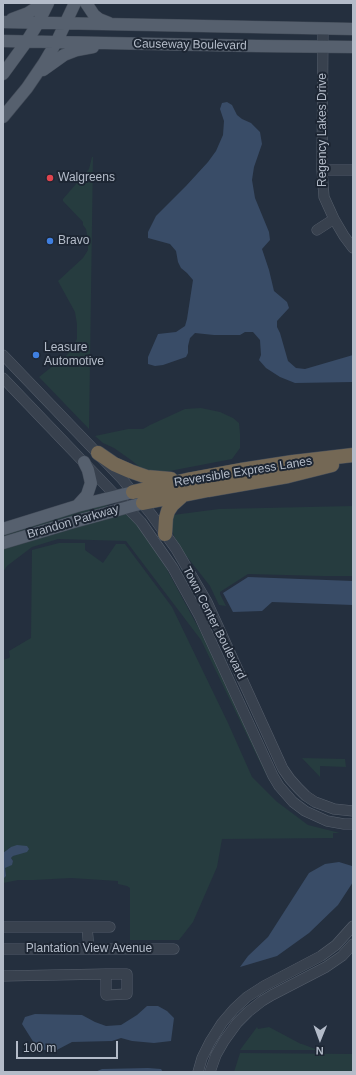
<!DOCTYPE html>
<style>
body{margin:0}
#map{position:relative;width:356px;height:1075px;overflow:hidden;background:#242f3e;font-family:Helvetica,sans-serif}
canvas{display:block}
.frame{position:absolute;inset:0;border:4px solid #b4bcc9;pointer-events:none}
.north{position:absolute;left:300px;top:1019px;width:40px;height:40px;-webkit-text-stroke:3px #1d2633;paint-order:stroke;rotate:181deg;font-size:11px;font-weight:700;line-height:16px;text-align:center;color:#b4bcc9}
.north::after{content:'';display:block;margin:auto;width:14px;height:18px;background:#b4bcc9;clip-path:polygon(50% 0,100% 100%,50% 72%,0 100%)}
.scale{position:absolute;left:16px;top:1041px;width:102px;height:18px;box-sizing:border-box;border:2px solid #b4bcc9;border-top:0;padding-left:5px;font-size:12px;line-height:14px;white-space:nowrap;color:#b4bcc9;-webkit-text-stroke:3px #1d2633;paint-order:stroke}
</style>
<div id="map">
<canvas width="356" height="1075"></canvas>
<div class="frame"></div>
<div class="north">N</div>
<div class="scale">100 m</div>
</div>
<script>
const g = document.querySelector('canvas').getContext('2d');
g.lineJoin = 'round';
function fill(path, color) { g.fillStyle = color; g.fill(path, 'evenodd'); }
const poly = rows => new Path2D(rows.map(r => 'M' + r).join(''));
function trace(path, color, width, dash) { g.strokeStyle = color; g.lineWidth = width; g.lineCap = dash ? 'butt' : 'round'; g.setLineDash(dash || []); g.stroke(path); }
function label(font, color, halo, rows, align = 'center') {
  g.font = font + ' Helvetica,sans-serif'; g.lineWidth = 4; g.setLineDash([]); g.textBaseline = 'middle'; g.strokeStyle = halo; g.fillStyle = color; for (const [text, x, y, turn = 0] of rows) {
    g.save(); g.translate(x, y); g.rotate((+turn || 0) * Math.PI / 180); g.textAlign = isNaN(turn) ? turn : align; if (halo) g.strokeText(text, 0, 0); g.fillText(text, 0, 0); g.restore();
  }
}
fill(poly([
 [92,157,93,157,89,429,90,430,39,377,68,354,77,339,77,324,75,312,58,281,83,258,88,250,88,240,86,229,83,225,83,222,63,201,63,199,89,169],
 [201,408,220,412,233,418,239,423,240,434,240,448,232,459,154,474,146,472,131,460,114,448,103,443,95,436,128,429,143,429,150,425,185,409],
 [107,503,108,508,3,540,3,533],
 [353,506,353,576,323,576,248,574,220,592,220,594,226,606,219,605,210,586,177,544,171,528,173,515,219,509],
 [126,514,132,518,140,529,165,566,212,653,271,785,201,640,126,541,58,539,32,547,7,566,3,572,3,549,53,533,117,515],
 [59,543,85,543,85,550,103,563,116,544,125,544,172,607,228,723,252,777,276,801,308,825,340,833,333,833,333,838,222,839,217,867,193,922,179,940,130,940,130,888,127,886,118,884,118,881,71,878,34,880,18,880,3,883,3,879,6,876,5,868,13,861,11,858,13,856,20,853,11,847,3,853,3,660,9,658,10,657,9,651,31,638,32,550],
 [302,758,345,759,346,767,320,766,320,777],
 [257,1027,258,1029,269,1027,301,1044,302,1044,318,1050,240,1050],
 [240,1053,353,1054,353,1072,234,1072]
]), '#263c3f');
fill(poly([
 [227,102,232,105,237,115,242,119,251,123,260,132,262,144,254,167,252,180,255,198,269,232,270,240,262,249,269,270,274,291,287,302,289,308,277,321,277,327,280,333,288,361,296,368,305,369,353,355,353,382,295,383,280,377,266,368,259,360,261,355,260,340,253,332,245,332,240,335,214,335,195,333,190,338,188,346,188,353,186,357,163,365,155,366,148,364,148,357,158,334,176,332,185,326,187,319,193,280,187,273,181,268,178,262,176,251,170,244,148,238,148,232,156,216,186,186,208,162,216,151,223,135,224,121,220,109,222,103],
 [248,577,353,581,353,605,272,602,262,611,233,612,223,593],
 [17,845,27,846,29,849,27,852,13,856,11,858,13,861,12,865,5,868,6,876,3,879,3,853,11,847],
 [339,862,352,866,353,869,353,882,338,905,309,933,277,956,240,967,248,956,268,937,309,873,325,864],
 [147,1006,158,1006,167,1011,174,1018,171,1041,154,1043,132,1041,121,1038,112,1041,72,1042,53,1052,41,1049,34,1043,22,1024,25,1017,35,1014,82,1015,95,1022,106,1026,121,1025,137,1015],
 [148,1068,161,1069,163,1072,95,1072,102,1069]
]), '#394c67');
const minor = poly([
 [323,29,322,170,324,197,334,219,344,236,353,248],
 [322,170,353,170],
 [317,230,334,219],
 [3,355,122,479,151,514,176,549,207,602,283,769,290,779,298,788,306,796,315,802,334,809,353,811],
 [3,378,116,496,141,522,173,568,199,615,273,776,279,786,293,802,305,811,327,821,344,824,353,824],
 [3,927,110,927],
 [87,927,89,949],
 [3,949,174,949],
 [3,976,106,974,127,974,127,994,106,995,106,974],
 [198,1072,202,1058,210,1042,222,1023,234,1009,247,997,264,986,321,956,336,945,353,926],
 [210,1072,216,1055,224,1041,237,1023,248,1012,262,1001,272,995,326,967,342,956,353,944]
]);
const major = poly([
 [86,3,94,15,99,19,109,23],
 [12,19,28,13,44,3],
 [3,22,353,29],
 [3,41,257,46,353,47],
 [43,70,64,55,77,50,93,47],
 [3,74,27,41,38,23,48,3],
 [3,117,27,88,44,63,57,41,75,3],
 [77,506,87,495,91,483,88,470,84,462],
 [3,529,77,506,133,492],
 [3,543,70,523,143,503]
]);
const highway = poly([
 [98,453,114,464,130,471,147,477,171,479],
 [133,492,187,480,241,470,293,462,353,455],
 [143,503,208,490,288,476,332,465],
 [165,534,166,518,168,511,172,505,182,496]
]);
trace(minor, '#565f6c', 11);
trace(major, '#414a57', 13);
trace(highway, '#434c59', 15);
trace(minor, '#38414e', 10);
trace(major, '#56606e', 12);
trace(highway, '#746855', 14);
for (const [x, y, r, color] of [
 [50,178,4,"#e0444e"],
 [50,241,4,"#3f7fe0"],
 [36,355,4,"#3f7fe0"]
]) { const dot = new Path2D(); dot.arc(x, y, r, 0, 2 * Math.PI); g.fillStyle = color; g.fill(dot); trace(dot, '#1d2633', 1.5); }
label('12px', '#b4bcc9', '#1d2633', [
 ["Causeway Boulevard",190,45,1],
 ["Regency Lakes Drive",323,130,-90],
 ["Reversible Express Lanes",243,472,-9],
 ["Brandon Parkway",73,522,-16],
 ["Town Center Boulevard",214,623,63],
 ["Plantation View Avenue",89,949]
]);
label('12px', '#b4bcc9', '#1d2633', [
 ["Walgreens",58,178],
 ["Bravo",58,241],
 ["Leasure",44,348],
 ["Automotive",44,362]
], 'left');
</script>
